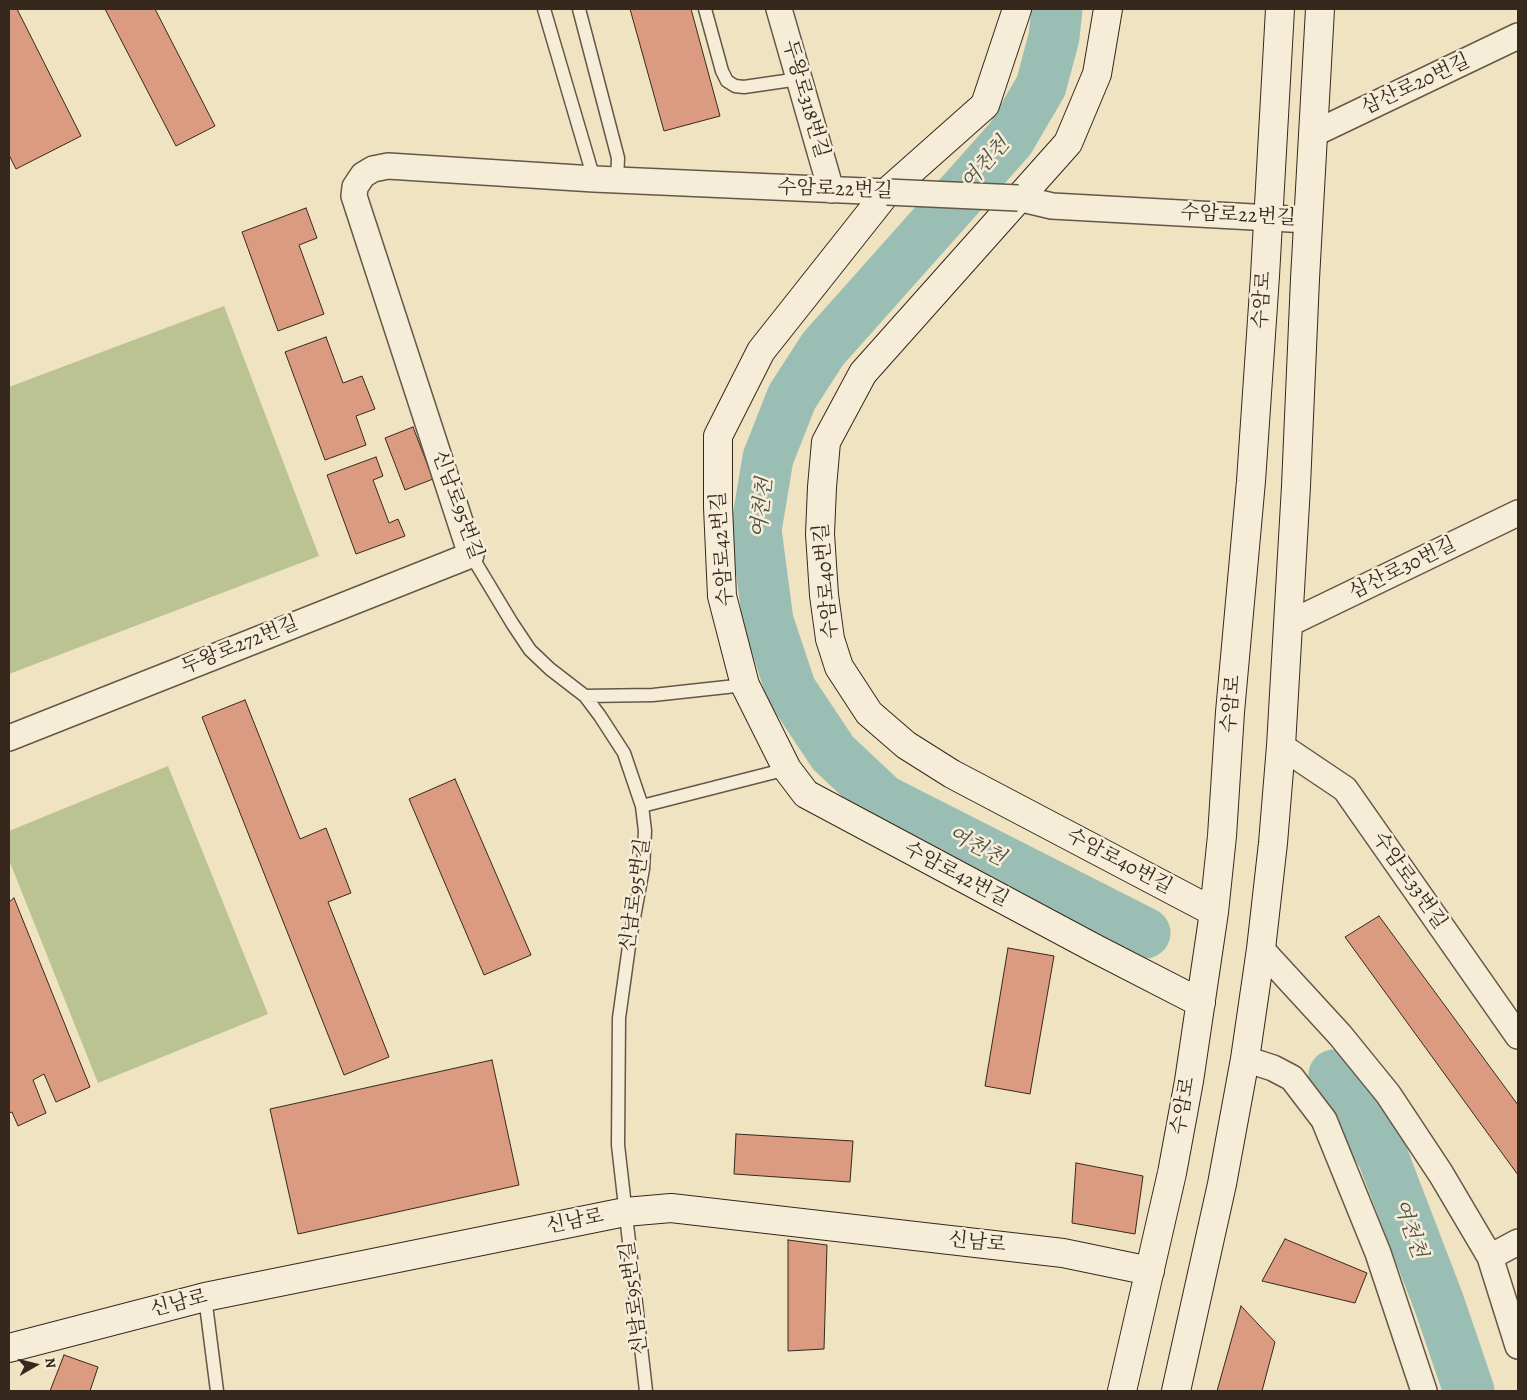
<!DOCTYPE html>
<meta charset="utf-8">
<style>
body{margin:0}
#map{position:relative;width:1527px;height:1400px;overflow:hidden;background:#f0e3c2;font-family:Alegreya,serif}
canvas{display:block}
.frame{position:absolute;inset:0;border:10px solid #37281e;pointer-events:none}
.north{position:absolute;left:10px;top:1340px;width:50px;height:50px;-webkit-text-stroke:4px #f5edd7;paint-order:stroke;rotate:82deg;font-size:14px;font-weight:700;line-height:20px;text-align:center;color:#37281e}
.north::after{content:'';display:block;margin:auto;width:18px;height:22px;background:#37281e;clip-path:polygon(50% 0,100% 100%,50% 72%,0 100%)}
</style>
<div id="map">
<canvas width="1527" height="1400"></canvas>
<div class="frame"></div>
<div class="north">N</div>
</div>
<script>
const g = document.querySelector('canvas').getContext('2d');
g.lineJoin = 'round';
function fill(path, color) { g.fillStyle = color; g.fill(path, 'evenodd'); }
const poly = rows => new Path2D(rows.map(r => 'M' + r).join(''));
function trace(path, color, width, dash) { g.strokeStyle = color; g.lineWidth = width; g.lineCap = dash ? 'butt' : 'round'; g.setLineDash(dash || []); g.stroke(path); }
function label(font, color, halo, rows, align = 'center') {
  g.font = font + ' Alegreya,"Noto Serif KR",serif'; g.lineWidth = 5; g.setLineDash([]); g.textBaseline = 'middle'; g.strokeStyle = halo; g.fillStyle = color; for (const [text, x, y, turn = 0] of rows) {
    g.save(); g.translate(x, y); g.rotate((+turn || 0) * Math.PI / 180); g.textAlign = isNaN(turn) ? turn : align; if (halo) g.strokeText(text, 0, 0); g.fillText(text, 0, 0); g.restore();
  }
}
fill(poly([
 [224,306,319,556,9,674,9,387],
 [168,766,268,1014,98,1083,9,860,9,831]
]), '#bbc392');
trace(poly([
 [1057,9,1054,37,1041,86,1010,139,823,349,792,397,768,458,756,530,768,621,791,690,833,753,883,800,1145,933],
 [1334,1075,1383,1157,1439,1303,1469,1391]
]), '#9abeb3', 51);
const building = poly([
 [9,9,17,9,81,136,16,169,9,155,9,9],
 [105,9,155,9,215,126,176,146,105,9],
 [630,9,691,9,720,116,664,131,630,9],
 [306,208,317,238,299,245,324,314,278,331,242,232,306,208],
 [326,337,343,383,362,376,375,409,356,416,366,445,325,460,285,352,326,337],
 [413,427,433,479,405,490,385,438,413,427],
 [376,457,383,476,373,480,389,523,398,519,405,536,356,554,327,475,376,457],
 [245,700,300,839,326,828,351,893,328,902,389,1057,344,1075,202,717,245,700],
 [455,779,531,955,484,975,409,799,455,779],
 [14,898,90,1087,56,1102,44,1074,33,1080,46,1113,18,1126,12,1112,9,1113,9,902,14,898],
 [1379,916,1518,1105,1518,1175,1345,937,1379,916],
 [1008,948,1054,956,1030,1094,985,1086,1008,948],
 [492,1060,519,1185,298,1234,270,1109,492,1060],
 [736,1134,853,1141,850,1182,734,1174,736,1134],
 [1076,1163,1143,1176,1135,1234,1072,1223,1076,1163],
 [1285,1239,1367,1273,1355,1303,1262,1281,1285,1239],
 [788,1240,827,1245,824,1349,788,1351,788,1240],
 [1241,1306,1275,1342,1262,1391,1217,1391,1241,1306],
 [64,1355,98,1367,90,1391,50,1391,64,1355]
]);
fill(building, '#db9b81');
trace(building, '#37281e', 1);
const lane = poly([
 [544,9,594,179],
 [579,9,618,158,617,180],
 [705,9,722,71,727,81,735,86,744,87,799,79],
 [471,555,512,623,530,650,550,669,585,696,600,716,624,753,642,806,645,831,643,869,630,939,619,1018,618,1145,646,1391],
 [585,696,653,695,745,685],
 [642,806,787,769],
 [205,1297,217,1391]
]);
const street = poly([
 [779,9,831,190],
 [1313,134,1518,36],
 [1018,198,1052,206,1308,220],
 [1288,624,1518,513],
 [9,738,471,555,354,196,355,187,363,175,373,169,388,166,594,179,887,192],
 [1281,746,1345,789,1518,1036],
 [1261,949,1340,1035,1388,1094,1441,1174,1490,1257,1518,1346],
 [1245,1059,1273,1068,1292,1078,1324,1120,1378,1253,1424,1391],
 [1490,1257,1518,1242]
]);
const secondary = poly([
 [1017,9,985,105,887,192,761,351,718,436,718,507,722,596,745,685,787,769,806,794,1096,949,1201,1003],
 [1108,9,1097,74,1068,143,863,373,826,442,822,487,820,534,824,595,830,639,839,667,869,713,906,745,952,774,1214,912],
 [9,1348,205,1297,625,1212,671,1208,1063,1253,1150,1271],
 [1122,1391,1172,1173,1189,1081,1214,912,1222,836,1230,712,1251,481,1265,276,1280,9],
 [1176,1391,1222,1184,1245,1059,1261,949,1273,843,1281,746,1296,486,1305,279,1320,9]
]);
trace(lane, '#655747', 15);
trace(street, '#655747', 28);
trace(secondary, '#37281e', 30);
trace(lane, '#f5edd7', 12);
trace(street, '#f5edd7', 25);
trace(secondary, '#f5edd7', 28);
const streetBridge = poly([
 [887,192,1018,198]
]);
trace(streetBridge, '#655747', 28, []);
trace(streetBridge, '#f5edd7', 25);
label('20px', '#37281e', '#f5edd7', [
 ["삼산로20번길",1416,85,-25],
 ["두왕로318번길",805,99,74],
 ["수암로22번길",835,190,2],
 ["수암로22번길",1238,216,3],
 ["수암로",1263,300,-86],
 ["신남로95번길",457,505,70],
 ["수암로42번길",723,549,-94],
 ["삼산로30번길",1403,569,-26],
 ["수암로40번길",827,581,-95],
 ["두왕로272번길",240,646,-22],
 ["수암로",1232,704,-85],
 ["수암로40번길",1119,862,28],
 ["수암로42번길",956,875,28],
 ["수암로33번길",1409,881,55],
 ["신남로95번길",636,895,-82],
 ["수암로",1184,1106,-80],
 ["신남로",575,1222,-11],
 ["신남로",977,1243,6],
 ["신남로95번길",635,1298,-97],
 ["신남로",179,1304,-14]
]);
label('italic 21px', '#504e43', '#f5edd7', [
 ["여천천",986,164,-49],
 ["여천천",763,508,-84],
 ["여천천",976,847,27],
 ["여천천",1409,1229,70]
]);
</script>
